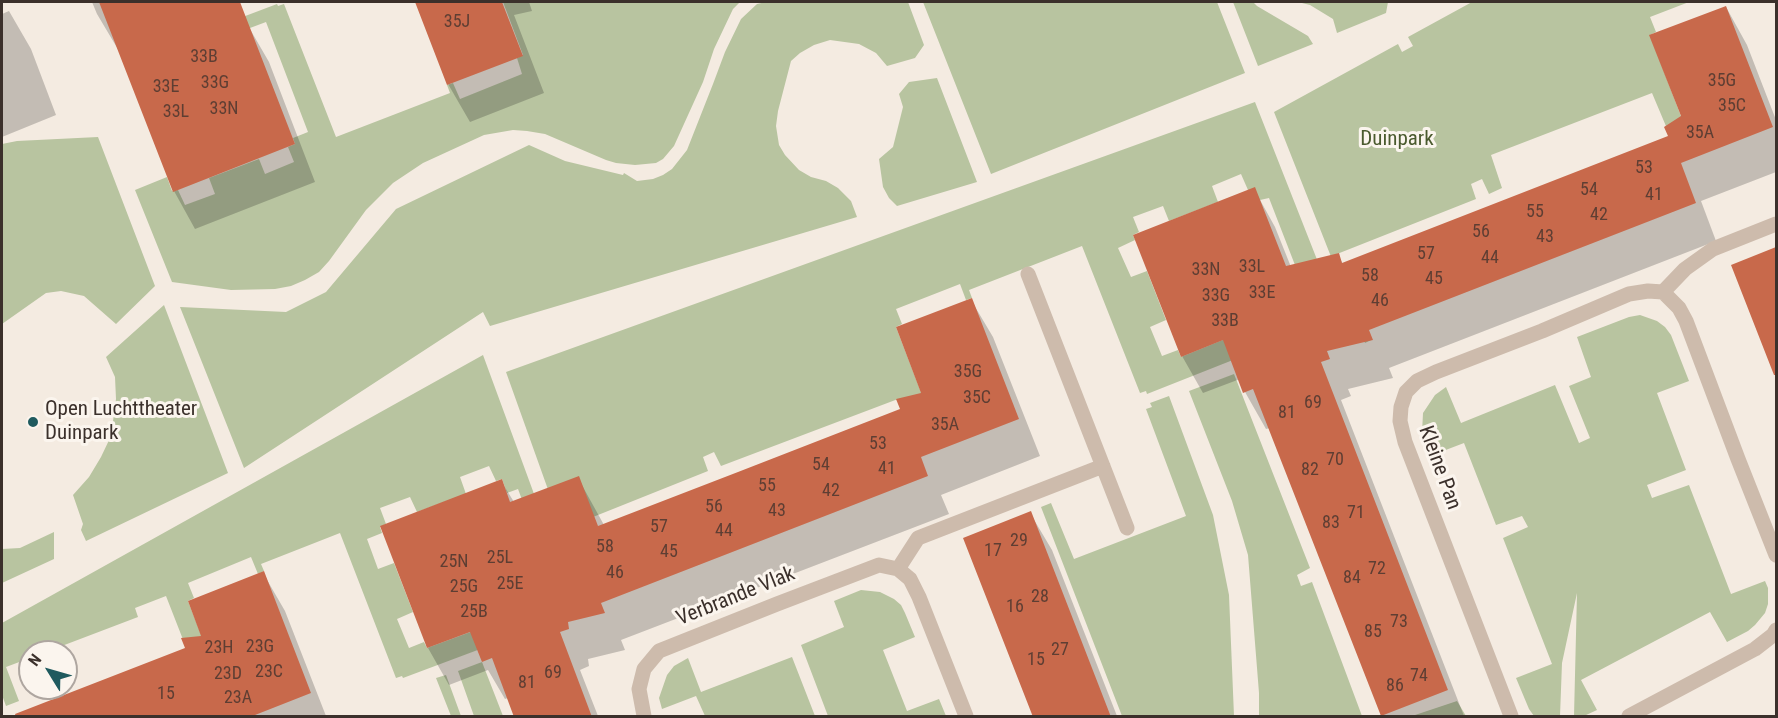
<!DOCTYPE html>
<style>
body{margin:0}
#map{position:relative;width:1778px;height:718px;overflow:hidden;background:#f4ebe1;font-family:"Roboto Condensed",sans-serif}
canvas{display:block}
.frame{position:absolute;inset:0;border:3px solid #3b302b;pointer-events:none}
.north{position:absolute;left:18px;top:640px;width:60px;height:60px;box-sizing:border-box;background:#fbf5ee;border:2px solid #aea6a0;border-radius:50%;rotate:307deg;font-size:16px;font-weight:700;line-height:24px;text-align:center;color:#3b302b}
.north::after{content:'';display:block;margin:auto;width:21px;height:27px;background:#1f5a5e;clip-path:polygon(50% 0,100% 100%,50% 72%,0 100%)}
</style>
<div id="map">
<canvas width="1778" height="718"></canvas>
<div class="frame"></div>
<div class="north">N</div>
</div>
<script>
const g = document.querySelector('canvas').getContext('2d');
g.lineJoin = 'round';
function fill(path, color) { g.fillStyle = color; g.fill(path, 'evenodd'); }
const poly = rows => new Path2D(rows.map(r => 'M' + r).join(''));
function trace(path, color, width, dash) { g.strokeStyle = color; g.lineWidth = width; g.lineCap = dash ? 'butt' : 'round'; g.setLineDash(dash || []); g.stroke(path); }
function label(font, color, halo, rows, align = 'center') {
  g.font = font + ' "Roboto Condensed",sans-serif'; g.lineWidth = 6; g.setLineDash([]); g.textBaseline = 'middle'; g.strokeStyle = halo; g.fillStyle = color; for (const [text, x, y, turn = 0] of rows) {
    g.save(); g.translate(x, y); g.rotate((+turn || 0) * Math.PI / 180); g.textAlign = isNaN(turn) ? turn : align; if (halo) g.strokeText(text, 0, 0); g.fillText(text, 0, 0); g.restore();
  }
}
fill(poly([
 [503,2,740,2,733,9,714,49,703,82,674,146,663,159,656,163,635,165,616,163,606,160,545,134,527,131,513,130,484,135,423,163,393,183,366,210,329,261,319,272,305,280,291,286,275,289,231,290,172,282,135,190,167,177,172,191,178,190,185,205,215,194,209,178,259,159,265,174,294,162,288,147,295,144,293,138,308,132,266,22,250,28,195,35,277,4,278,6,284,4,336,137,450,93,447,85,453,83,460,99,522,74,517,58,523,55],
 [766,2,908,2,924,45,915,58,887,66,876,53,859,44,830,40,814,45,800,53,791,61,778,111,776,126,779,145,785,155,799,170,811,177,826,181,838,188,851,201,857,217,490,326,483,312,244,468,180,307,286,312,326,292,396,209,529,145,565,161,623,175,624,173,637,181,653,179,663,175,672,169,687,150,713,84,725,52,741,19,757,4],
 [923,2,1217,2,1245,73,991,174],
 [1233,2,1253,2,1257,6,1308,36,1313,44,1258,66],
 [1298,2,1388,2,1386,13,1337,33,1333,19,1310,5],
 [1472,2,1689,2,1650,17,1656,32,1650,35,1687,132,1671,138,1652,93,1491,155,1502,188,1489,194,1482,179,1471,184,1476,199,1337,254,1371,340,1365,343,1274,112,1398,44,1402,52,1413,46,1408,37],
 [937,78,977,182,897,206,889,198,883,187,879,159,893,147,903,107,899,94,909,82],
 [1255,102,1340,318,1319,327,1269,198,1260,200,1248,190,1241,174,1212,186,1218,202,1169,221,1163,206,1133,217,1139,232,1133,235,1135,240,1118,248,1131,277,1147,271,1166,320,1150,327,1162,356,1178,350,1181,357,1230,337,1238,358,1147,394,1146,391,1140,393,1082,246,969,290,972,298,966,300,960,284,896,309,902,324,896,327,932,421,898,399,721,466,714,452,703,457,708,471,593,517,590,607,506,372],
 [98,137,155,286,116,324,84,296,61,291,46,293,2,324,2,144,17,141],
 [164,305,228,473,86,541,81,530,83,524,73,495,89,477,101,457,111,436,116,399,115,377,106,357],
 [1640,315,1657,321,1665,327,1671,335,1689,381,1657,393,1686,470,1647,485,1652,498,1689,485,1731,594,1765,581,1768,588,1768,604,1765,613,1755,625,1748,631,1727,642,1710,612,1581,680,1597,710,1584,716,1574,716,1577,593,1562,663,1560,716,1534,716,1529,709,1516,678,1552,664,1503,538,1528,527,1522,516,1496,525,1464,443,1430,456,1422,433,1423,413,1435,395,1446,387,1461,423,1555,385,1579,443,1590,438,1569,386,1591,377,1577,337,1629,317],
 [483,355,577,611,565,615,518,489,507,493,502,479,496,481,489,466,460,477,466,494,417,512,410,497,380,508,386,524,380,527,382,533,367,539,378,569,394,563,413,612,397,619,409,648,424,642,427,648,476,630,483,648,403,678,402,676,396,678,340,533,261,564,264,571,258,574,251,557,188,583,194,598,188,601,224,694,207,701,166,596,135,608,138,617,46,652,30,652,30,658,6,667,19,701,6,706,2,695,2,623],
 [1234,374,1310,568,1297,575,1301,586,1312,582,1362,716,1259,716,1259,693,1248,555,1232,501,1189,391],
 [1169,396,1213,515,1229,595,1234,716,1122,716,1041,507,1051,503,1074,559,1186,516,1146,409,1152,407,1150,403],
 [54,532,54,559,2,583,2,549,20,548],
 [861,590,880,592,894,599,901,605,905,613,915,637,883,650,907,711,939,699,946,716,828,716,801,645,844,627,834,601],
 [792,657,815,716,705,716,696,696,662,709,659,698,667,675,674,666,688,658,701,692],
 [482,662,503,716,474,716,458,671],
 [446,675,461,716,451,716,436,678],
 [1457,701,1466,716,1412,716]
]), '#b8c4a0');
fill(poly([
 [92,2,174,2,191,45,247,24,269,62,315,182,195,229,174,191,119,51,97,14],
 [416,2,529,2,532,11,514,15,544,93,470,122,448,84],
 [1726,7,1747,45,1776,120,1776,172,1701,201,1716,241,1389,368,1393,378,1348,389,1351,396,1341,400,1464,716,1383,716,1270,428,1266,429,1245,392,1240,379,1203,393,1182,356,1254,189,1275,227,1291,267,1338,255,1343,264,1670,137,1683,117],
 [9,11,31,49,56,115,2,137,2,14],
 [1776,249,1776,378,1733,266],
 [971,300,993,337,1040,456,941,495,949,514,621,640,625,650,588,659,589,666,580,670,598,716,516,716,508,698,505,699,488,670,449,685,428,648,501,481,514,502,578,478,604,525,902,410,923,394],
 [1030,513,1052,550,1117,716,1035,716],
 [263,573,285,611,326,716,12,716,187,649,203,637]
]), '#0003');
fill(poly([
 [99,2,240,2,295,144,173,192],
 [415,2,502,2,523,56,447,85],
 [1726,6,1773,127,1681,163,1696,203,1369,330,1373,340,1327,351,1330,359,1321,362,1448,690,1381,716,1253,389,1243,393,1223,340,1181,357,1133,235,1255,187,1286,266,1339,253,1342,263,1668,136,1664,127,1681,116,1649,35],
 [1776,247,1776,375,1774,375,1731,265],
 [972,298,1019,419,921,457,928,476,601,603,605,613,568,622,569,629,560,632,592,717,514,717,492,658,482,662,470,632,427,648,380,526,502,479,510,502,579,476,598,526,738,472,900,409,896,399,921,393,896,327],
 [1031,511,1111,717,1033,717,963,538],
 [264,571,311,693,250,717,16,717,15,714,185,648,181,638,201,636,188,601]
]), '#c8694b');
trace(poly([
 [1028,274,1127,528],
 [1663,292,1685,269,1713,249,1776,224],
 [898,569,918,538,1103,466],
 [644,716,639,689,644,669,659,651,777,604,879,565,898,569,910,579,919,597,966,716],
 [1511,716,1405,442,1400,421,1401,407,1406,392,1417,381,1436,372,1542,331,1629,294,1648,291,1663,292,1679,308,1686,321,1738,459,1776,555],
 [1629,716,1755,649,1773,635,1776,630]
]), '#cdbbac', 15);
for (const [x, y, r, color] of [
 [33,422,6,"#1f5a5e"]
]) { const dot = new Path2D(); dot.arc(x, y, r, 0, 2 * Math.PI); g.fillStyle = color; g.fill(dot); trace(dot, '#fbf5ee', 2); }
label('18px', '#5e3e33', null, [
 ["35J",457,22],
 ["33B",204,57],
 ["35G",1722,81],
 ["33G",215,83],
 ["33E",166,87],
 ["35C",1732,106],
 ["33N",224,109],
 ["33L",176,112],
 ["35A",1700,133],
 ["53",1644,168],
 ["54",1589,190],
 ["41",1654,195],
 ["55",1535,212],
 ["42",1599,215],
 ["56",1481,232],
 ["43",1545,237],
 ["57",1426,254],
 ["44",1490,258],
 ["33L",1252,267],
 ["33N",1206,270],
 ["58",1370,276],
 ["45",1434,279],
 ["33E",1262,293],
 ["33G",1216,296],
 ["46",1380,301],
 ["33B",1225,321],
 ["35G",968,372],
 ["35C",977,398],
 ["69",1313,403],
 ["81",1287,413],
 ["35A",945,425],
 ["53",878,444],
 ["70",1335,460],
 ["54",821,465],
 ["41",887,469],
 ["82",1310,470],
 ["55",767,486],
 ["42",831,491],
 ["56",714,507],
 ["43",777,511],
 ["71",1356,513],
 ["83",1331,523],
 ["57",659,527],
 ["44",724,531],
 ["29",1019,541],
 ["58",605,547],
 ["17",993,551],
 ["45",669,552],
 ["25L",500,558],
 ["25N",454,562],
 ["72",1377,569],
 ["46",615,573],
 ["84",1352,578],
 ["25E",510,584],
 ["25G",464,587],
 ["28",1040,597],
 ["16",1015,607],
 ["25B",474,612],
 ["73",1399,622],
 ["85",1373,632],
 ["23G",260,647],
 ["23H",219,648],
 ["27",1060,650],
 ["15",1036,660],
 ["23C",269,672],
 ["69",553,673],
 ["23D",228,674],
 ["74",1419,676],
 ["81",527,683],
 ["86",1395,686],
 ["15",166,694],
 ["23A",238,698]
]);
label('21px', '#4a5a2e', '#fbf5ee', [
 ["Duinpark",1397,140]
]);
label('21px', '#3b302b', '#fbf5ee', [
 ["Open Luchttheater",45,410],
 ["Duinpark",45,434]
], 'left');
label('21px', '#3b302b', '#fbf5ee', [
 ["Kleine Pan",1439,468,70],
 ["Verbrande Vlak",736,597,-22]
]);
</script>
